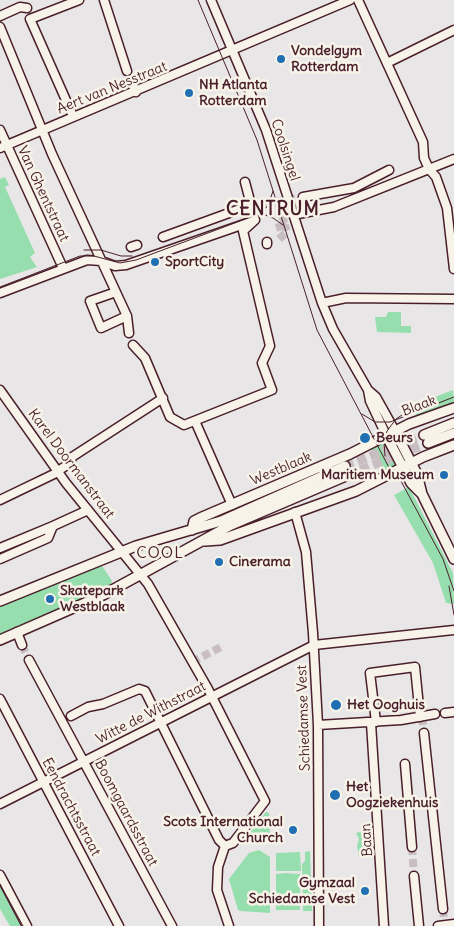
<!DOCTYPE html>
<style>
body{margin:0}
canvas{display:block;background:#e8e6e7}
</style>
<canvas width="454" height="926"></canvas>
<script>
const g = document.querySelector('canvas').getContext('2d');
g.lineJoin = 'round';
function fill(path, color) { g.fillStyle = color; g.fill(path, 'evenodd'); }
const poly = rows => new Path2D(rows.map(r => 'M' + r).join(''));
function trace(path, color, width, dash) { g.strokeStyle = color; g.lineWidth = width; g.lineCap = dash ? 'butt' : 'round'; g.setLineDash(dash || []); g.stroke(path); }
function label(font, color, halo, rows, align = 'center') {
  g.font = font + ' Delius,sans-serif'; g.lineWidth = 5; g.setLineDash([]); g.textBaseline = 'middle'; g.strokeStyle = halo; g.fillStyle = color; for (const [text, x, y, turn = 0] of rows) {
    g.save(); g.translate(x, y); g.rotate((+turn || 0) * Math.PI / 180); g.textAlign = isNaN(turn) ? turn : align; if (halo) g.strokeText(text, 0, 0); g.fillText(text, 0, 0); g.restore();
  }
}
fill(poly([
 [5,177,9,185,5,187,35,253,30,257,37,267,0,279,0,179],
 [388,312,401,312,401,326,411,326,411,333,377,332,375,317,386,317],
 [453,390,454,402,416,417,412,406],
 [382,443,387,443,398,466,383,473,370,448],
 [409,487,453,573,454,604,446,603,433,563,394,495],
 [99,566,103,567,112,581,111,585,0,636,0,607,59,580],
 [266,812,269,813,270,842,243,844,243,842],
 [368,830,370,854,359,856,357,846,359,839,356,833],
 [259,850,270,857,270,913,241,911,238,910,229,879,249,853],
 [310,851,312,911,303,911,302,864,305,861,305,852],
 [300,852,301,871,276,871,276,853],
 [285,873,300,874,300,910,276,910,276,874],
 [0,881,25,926,10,926,0,909]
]), '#96dead');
trace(poly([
 [240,209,303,197],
 [276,228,285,225,278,202],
 [279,239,287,232,285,225,295,222],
 [22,645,29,660],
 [192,662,221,647],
 [422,717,424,733],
 [412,847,414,876],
 [443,909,444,919]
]), '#c8bec1', 8, [8, 4]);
trace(poly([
 [345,466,424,435],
 [348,475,428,443]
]), '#c8bec1', 9, [9, 4.5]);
const minor = poly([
 [104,0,127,71],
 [211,0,266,130,322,303,333,329,368,390,370,401,386,435],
 [358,0,423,142,424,158,429,169,436,177,447,208,454,269],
 [0,16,20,7,27,8],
 [0,27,52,154,127,316,129,333],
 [387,63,454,30],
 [131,81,136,92],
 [73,116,30,19,79,0],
 [0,130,63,268],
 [0,148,350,0],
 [303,197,354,188,389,170],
 [293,215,334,207,454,159],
 [163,237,240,209],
 [267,242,267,244],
 [131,247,137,245],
 [116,292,90,301,101,328,127,316],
 [0,293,87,260,101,261,115,266,126,265,253,221],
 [322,303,346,298,454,299],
 [133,345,145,358,170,417,184,425,272,390,262,363,270,346,243,231,255,220,245,182],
 [0,390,66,483,148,584,208,689,265,801,233,843,225,846],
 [368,390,376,397,395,431],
 [195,421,232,505],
 [61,469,70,463,72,457,163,398],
 [0,500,54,474],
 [295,512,306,552,313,633,318,725,319,926],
 [0,548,53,526],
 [0,559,48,538,53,526,88,510],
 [17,632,22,645],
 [29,660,172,926],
 [0,699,119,926],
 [445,713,454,712],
 [71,716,88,707,103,704,139,689,145,691,219,840,225,846],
 [376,722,370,673,415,667,420,717],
 [371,723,384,926],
 [318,725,401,720,435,714],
 [424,733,443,909],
 [405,764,412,847],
 [0,804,314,645,454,630],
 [225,846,218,867,217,890,229,926],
 [0,875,27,926],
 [414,876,419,926],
 [438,926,454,924]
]);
const major = poly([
 [395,431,417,474,422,494],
 [386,435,411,483,422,494,454,559],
 [424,435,454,423],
 [428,443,454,433],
 [192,530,194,521,200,518,350,454,409,424,454,408],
 [205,541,220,540,356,491,423,457,454,445],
 [0,601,136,546,221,521,345,466],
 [0,640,103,595,231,525,348,475]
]);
trace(minor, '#4a1f2b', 11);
trace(major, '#4a1f2b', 12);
trace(minor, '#f7f3e8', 8);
trace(major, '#f7f3e8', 9);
trace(poly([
 [198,0,257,140,317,330,395,479],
 [241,217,263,214,273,218,283,225],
 [84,250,101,250,121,256,132,256],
 [0,287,80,256,94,256,120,263,136,260,256,215,268,206,273,191],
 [362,414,375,422,390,422,454,397],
 [385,456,384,442,387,431,396,419,408,411],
 [395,470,443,559,454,591],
 [449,586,454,615],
 [0,884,23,926]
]), '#4a1f2b', 1);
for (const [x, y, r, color] of [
 [281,59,5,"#1f6fb2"],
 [189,93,5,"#1f6fb2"],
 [155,262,5,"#1f6fb2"],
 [365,438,6,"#1f6fb2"],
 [444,475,5,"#1f6fb2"],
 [219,562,5,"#1f6fb2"],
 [50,599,5,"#1f6fb2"],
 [336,705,6,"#1f6fb2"],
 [335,795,6,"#1f6fb2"],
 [293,830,5,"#1f6fb2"],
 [365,891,5,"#1f6fb2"]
]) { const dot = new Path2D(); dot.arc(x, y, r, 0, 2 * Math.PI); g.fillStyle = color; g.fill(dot); trace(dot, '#f7f3e8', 2); }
label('bold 14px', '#4a1f2b', '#f7f3e8', [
 ["Vondelgym",291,51],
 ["Rotterdam",291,67],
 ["NH Atlanta",199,85],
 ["Rotterdam",199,101],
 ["SportCity",165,262],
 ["Beurs",376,438],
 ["Maritiem Museum",434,475,"right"],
 ["Cinerama",229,562],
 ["Skatepark",60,591],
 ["Westblaak",60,607],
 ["Het Ooghuis",347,705],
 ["Het",346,787],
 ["Oogziekenhuis",346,803],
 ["Scots International",283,822,"right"],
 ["Church",283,838,"right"],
 ["Gymzaal",355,883,"right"],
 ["Schiedamse Vest",355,899,"right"]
], 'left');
label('14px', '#4a1f2b', '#f7f3e8', [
 ["Aert van Nesstraat",112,88,-22],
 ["Coolsingel",285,150,72],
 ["Van Ghentstraat",43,194,65],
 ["Blaak",419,406,-21],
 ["Karel Doormanstraat",71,464,53],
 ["Westblaak",281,469,-23],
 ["Witte de Withstraat",151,713,-27],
 ["Schiedamse Vest",304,718,-92],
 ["Eendrachtsstraat",71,807,62],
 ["Boomgaardsstraat",126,813,62],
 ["Baan",367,840,-94]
]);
g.letterSpacing = '1px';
label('16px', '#4a1f2b', '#f7f3e8', [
 ["COOL",160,553]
]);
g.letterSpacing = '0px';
g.letterSpacing = '1px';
label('bold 19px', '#4a1f2b', '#f7f3e8', [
 ["CENTRUM",273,210]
]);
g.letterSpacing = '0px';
</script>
